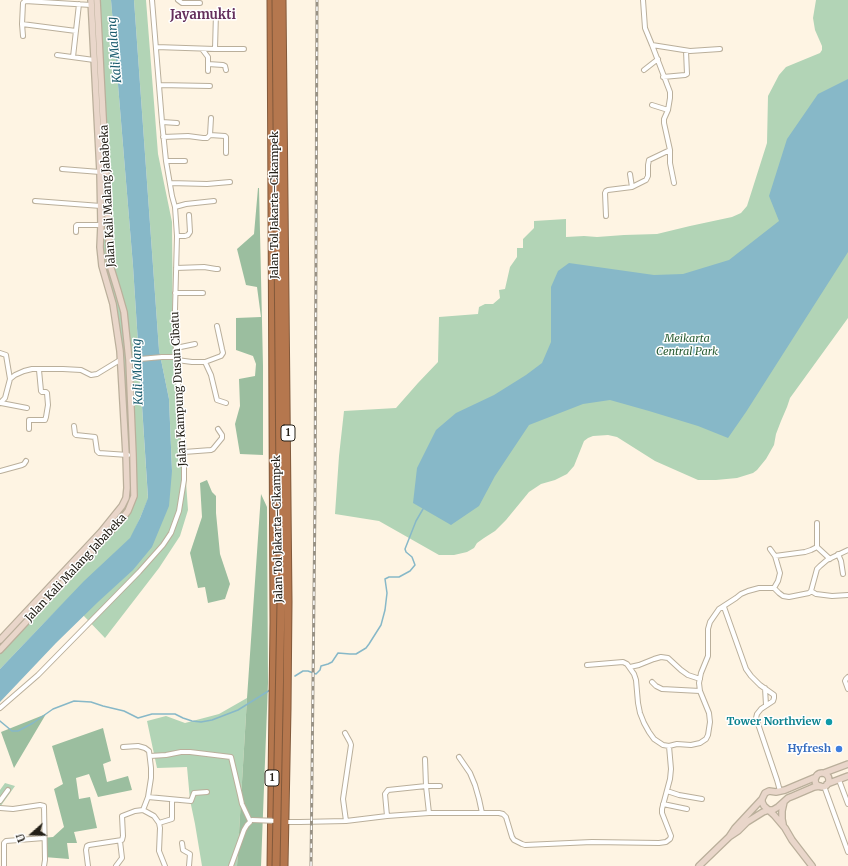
<!DOCTYPE html>
<meta charset="utf-8">
<style>
body{margin:0}
#map{position:relative;width:848px;height:866px;overflow:hidden;background:#fef4e3;font-family:Merriweather,serif}
canvas{display:block}
.north{position:absolute;left:12px;top:814px;width:40px;height:40px;-webkit-text-stroke:3px #fff;paint-order:stroke;rotate:250deg;font-size:11px;font-weight:700;line-height:16px;text-align:center;color:#242018}
.north::after{content:'';display:block;margin:auto;width:14px;height:18px;background:#242018;clip-path:polygon(50% 0,100% 100%,50% 72%,0 100%)}
</style>
<div id="map">
<canvas width="848" height="866"></canvas>
<div class="north">U</div>
</div>
<script>
const g = document.querySelector('canvas').getContext('2d');
g.lineJoin = 'round';
function fill(path, color) { g.fillStyle = color; g.fill(path, 'evenodd'); }
const poly = rows => new Path2D(rows.map(r => 'M' + r).join(''));
function trace(path, color, width, dash) { g.strokeStyle = color; g.lineWidth = width; g.lineCap = dash ? 'butt' : 'round'; g.setLineDash(dash || []); g.stroke(path); }
function label(font, color, halo, rows, align = 'center') {
  g.font = font + ' Merriweather,serif'; g.lineWidth = 3; g.setLineDash([]); g.textBaseline = 'middle'; g.strokeStyle = halo; g.fillStyle = color; for (const [text, x, y, turn = 0] of rows) {
    g.save(); g.translate(x, y); g.rotate((+turn || 0) * Math.PI / 180); g.textAlign = isNaN(turn) ? turn : align; if (halo) g.strokeText(text, 0, 0); g.fillText(text, 0, 0); g.restore();
  }
}
fill(poly([
 [91,0,111,0,133,266,148,499,140,518,131,538,48,619,0,669,0,640,93,541,126,498,126,455,113,304,102,266],
 [134,0,146,0,158,154,172,222,173,336,184,454,188,510,180,536,159,568,105,638,83,615,172,471,169,399,159,350],
 [816,0,848,0,848,318,790,398,787,407,781,421,776,434,774,445,766,459,757,470,753,473,737,478,716,480,698,480,655,461,617,437,608,435,593,436,588,438,584,441,574,466,567,474,555,480,541,484,529,492,506,520,495,531,484,538,477,543,474,548,467,552,454,555,439,555,379,521,335,514,339,456,344,411,396,408,418,383,438,362,439,317,478,314,479,307,485,304,493,304,500,298,499,290,505,289,510,267,517,257,517,248,523,248,523,239,534,228,534,221,566,219,566,237,584,236,597,237,624,235,657,234,690,226,732,217,741,213,747,206,767,143,768,96,779,75,786,67,820,53,822,50,822,46,815,30,813,18],
 [247,698,237,866,202,866,195,824,190,800,187,767,157,768,147,721,166,716,185,723,219,714],
 [5,783,15,786,0,807,0,790]
]), '#b2d4b6');
fill(poly([
 [258,188,259,188,263,366,263,455,240,454,235,424,240,406,239,379,255,376,256,364,253,356,236,350,236,318,261,317,257,287,246,285,237,249,254,234],
 [207,480,212,492,216,496,216,513,220,554,230,584,225,599,208,603,205,587,198,588,190,553,202,517,200,483],
 [261,494,267,507,268,683,261,866,237,866,247,698],
 [46,714,14,768,1,732],
 [103,728,111,761,103,764,107,782,128,776,132,790,98,797,89,774,76,778,79,799,90,797,97,828,74,832,77,843,67,843,69,859,44,857,42,838,53,837,64,827,54,789,63,784,52,746]
]), '#9bbe9f');
fill(poly([
 [111,0,134,0,159,350,169,399,172,471,169,506,152,547,133,570,98,602,56,643,0,702,0,669,84,581,130,538,140,518,148,498,133,266],
 [848,79,848,252,746,412,728,438,698,426,649,411,610,400,583,404,529,425,495,476,479,506,451,525,413,503,417,468,436,430,456,413,494,395,526,375,542,363,551,342,551,287,558,271,569,263,654,275,683,274,729,260,779,221,769,196,787,139,818,94]
]), '#87b8c8');
trace(poly([
 [295,676,303,671,308,671,316,674,320,670,321,666,328,664,332,662,338,653,350,654,356,654,366,648,369,644,381,625,385,610,387,593,385,579,389,577,399,577,410,571,415,565,412,557,406,552,405,549,416,521,423,509],
 [0,721,12,731,18,731,33,723,53,709,74,701,91,702,103,706,124,711,138,718,152,714,175,714,183,718,192,721,201,722,212,720,238,710,270,690]
]), '#87b8c8', 1.5);
const street = poly([
 [178,0,182,3,200,3],
 [643,0,645,28,652,45,690,51,720,49],
 [22,24,76,31],
 [23,36,22,24,23,3,25,1,91,5],
 [652,45,670,92,670,98,668,110,652,105],
 [156,47,215,49,244,49],
 [202,49,208,57,208,71],
 [215,49,216,13],
 [57,55,94,60],
 [73,57,79,4],
 [208,64,223,65,225,66,226,70],
 [644,70,658,59],
 [663,77,685,75,687,74,686,51],
 [159,85,210,86],
 [668,110,664,119,664,123,670,150,670,163,674,183],
 [162,122,177,123],
 [210,135,211,118],
 [163,137,188,136,203,138,207,138,210,135,225,136,226,137,226,153],
 [166,161,185,161],
 [62,169,100,172],
 [630,174,632,187,646,180,648,176,648,165,649,160,670,150],
 [170,183,207,184,230,182],
 [35,201,101,206],
 [175,207,186,204,214,201],
 [606,216,605,193,606,191,608,190,632,187],
 [76,232,76,226,77,225,101,225],
 [177,236,185,236,188,235,190,232,189,215],
 [176,268,204,267,216,269,218,269],
 [175,293,203,293],
 [176,348,195,344],
 [0,353,6,355,10,379],
 [129,360,162,357,176,357],
 [177,360,192,362,205,362,221,356,223,353,222,349,217,326],
 [205,362,211,375,217,400,226,403],
 [0,403,5,398,10,379,15,375,24,371,32,369,63,369,81,370,91,375,97,374,120,360],
 [1,403,27,408],
 [74,426,75,434,76,435,95,437,97,451,99,453,128,455],
 [29,429,29,420,45,420,46,417,48,405,47,393,46,392,42,392,41,391,39,370],
 [184,452,211,450,213,449,222,438,222,435,218,429],
 [0,471,22,465,24,464,26,461],
 [817,523,817,547,830,559],
 [770,549,775,556,780,573,778,581,774,588],
 [838,554,841,561,843,574],
 [775,556,805,552,811,550,817,547],
 [811,591,816,594,832,596,848,595],
 [724,607,746,669,751,676,760,685,774,695,774,698,773,701,761,709,757,714,756,718,777,780,780,791],
 [587,665,623,662,627,664,634,674,636,680,638,703,640,713,644,723,649,732,654,739,663,745,669,746],
 [630,667,639,665,654,659,661,657,668,658,681,670,688,675,700,679],
 [848,677,846,679,845,681,848,689],
 [652,682,656,686,662,689,700,691],
 [765,688,766,705],
 [0,708,38,675,139,572,163,545,171,533,179,511,184,480,184,452,176,357,175,310,177,236,175,207,172,196,166,161,162,122,152,0],
 [345,733,350,742,351,745,343,799,346,821],
 [123,747,138,746,145,748,149,751,151,768,151,778,148,797,143,810],
 [150,756,166,755,181,752,190,752,231,757,240,795,242,804,250,821],
 [459,757,470,773,475,785,479,799,482,813],
 [425,759,426,786,429,813],
 [839,780,848,804],
 [824,786,848,852],
 [667,791,679,795,702,799],
 [148,797,191,801,194,793,207,792],
 [0,801,8,790],
 [663,804,687,809],
 [0,808,13,809,40,805,44,806,45,860,44,866],
 [387,816,385,794,388,790,426,786,440,786],
 [300,822,346,821,387,816,429,813,499,813,503,814,506,817,512,837,514,840,522,844,525,845,592,842,659,843,666,842,670,839,671,836,662,813,662,809,670,779,671,769,669,746,677,744,691,745,700,743,706,739,708,735,710,722,709,713,700,691,699,683,701,673,708,656,708,629,710,622,719,609,736,598,741,594,748,591,759,588,774,588,779,593,783,596,789,597,809,593,811,591,817,569,820,566,827,560,848,550],
 [159,823,172,819,172,800],
 [182,843,183,850,190,854,189,866],
 [4,866,4,843,6,841,44,838],
 [88,866,86,850,87,846,89,845,122,840,123,836,122,816,135,811,143,810,154,816,159,823,160,828,159,851,165,866],
 [116,866,122,858,120,841],
 [231,866,244,830,247,825,251,821]
]);
const secondary = poly([
 [0,640,101,532,122,506,126,498,127,488,126,455,120,351,113,304,102,266,100,247,101,225,100,172,91,0],
 [0,650,121,520,128,511,134,496,133,455,129,360,124,312,118,291,110,265,108,213,97,0],
 [824,773,848,764],
 '815 780a7 7 0 1 1 14 0a7 7 0 1 1-14 0Z',
 [827,784,848,776],
 [783,824,782,819,782,811,784,802],
 [729,837,738,831,747,822,763,812,769,810,773,810,778,807,788,798,793,796,814,787,820,786],
 [699,866,729,837,735,828,762,799],
 [812,866,792,840,785,828,774,815,764,806,762,802,762,799,765,793,769,791,776,792,785,790,816,777]
]);
const highway = poly([
 [271,866,274,622,271,0]
]);
trace(street, '#baaf9b', 6);
trace(secondary, '#baaf9b', 8);
trace(highway, '#82593b', 9);
trace(street, '#fff', 4);
trace(secondary, '#e9d6ca', 5.5);
trace(highway, '#b5774e', 7);
const rail = poly([
 [311,866,315,502,317,0]
]);
trace(rail, '#989184', 3);
trace(rail, '#fff', 1.5, [4.5]);
const streetBridge = poly([
 [252,820,278,821],
 [285,822,300,822]
]);
const highwayBridge = poly([
 [276,0,281,603,276,866],
 [282,0,288,601,287,709,284,866]
]);
trace(streetBridge, '#baaf9b', 6, []);
trace(highwayBridge, '#82593b', 9, []);
trace(streetBridge, '#fff', 4);
trace(highwayBridge, '#b5774e', 7);
for (const [x, y, r, color] of [
 [829,722,4,"#0f9aa8"],
 [839,749,4,"#3f7fe0"]
]) { const dot = new Path2D(); dot.arc(x, y, r, 0, 2 * Math.PI); g.fillStyle = color; g.fill(dot); trace(dot, '#fff', 1.5); }
for (const [x, y, w] of [
 [288,433,14],
 [272,778,14]
]) { const box = new Path2D(); box.roundRect(x - w / 2, y - 8, w, 16, 3); g.fillStyle = '#fff'; g.fill(box); trace(box, '#242018', 1); }
label('bold 10px', '#242018', null, [
 ["1",288,433],
 ["1",272,778]
]);
label('11px', '#242018', '#fff', [
 ["Jalan Kali Malang Jababeka",108,196,-93],
 ["Jalan Tol Jakarta–Cikampek",275,205,-90],
 ["Jalan Kampung Dusun Cibatu",179,389,-93],
 ["Jalan Tol Jakarta–Cikampek",278,529,-91],
 ["Jalan Kali Malang Jababeka",76,568,-47]
]);
label('italic 11px', '#2a5d34', '#fff', [
 ["Meikarta",687,339],
 ["Central Park",687,352]
]);
label('bold 11px', '#0d838f', '#fff', [
 ["Tower Northview",821,722]
], 'right');
label('bold 11px', '#366cbe', '#fff', [
 ["Hyfresh",831,749]
], 'right');
label('italic 12px', '#1b5c6e', '#fff', [
 ["Kali Malang",115,50,-95],
 ["Kali Malang",138,372,-92]
]);
label('bold 13px', '#632e5c', '#fff', [
 ["Jayamukti",203,15]
]);
</script>
